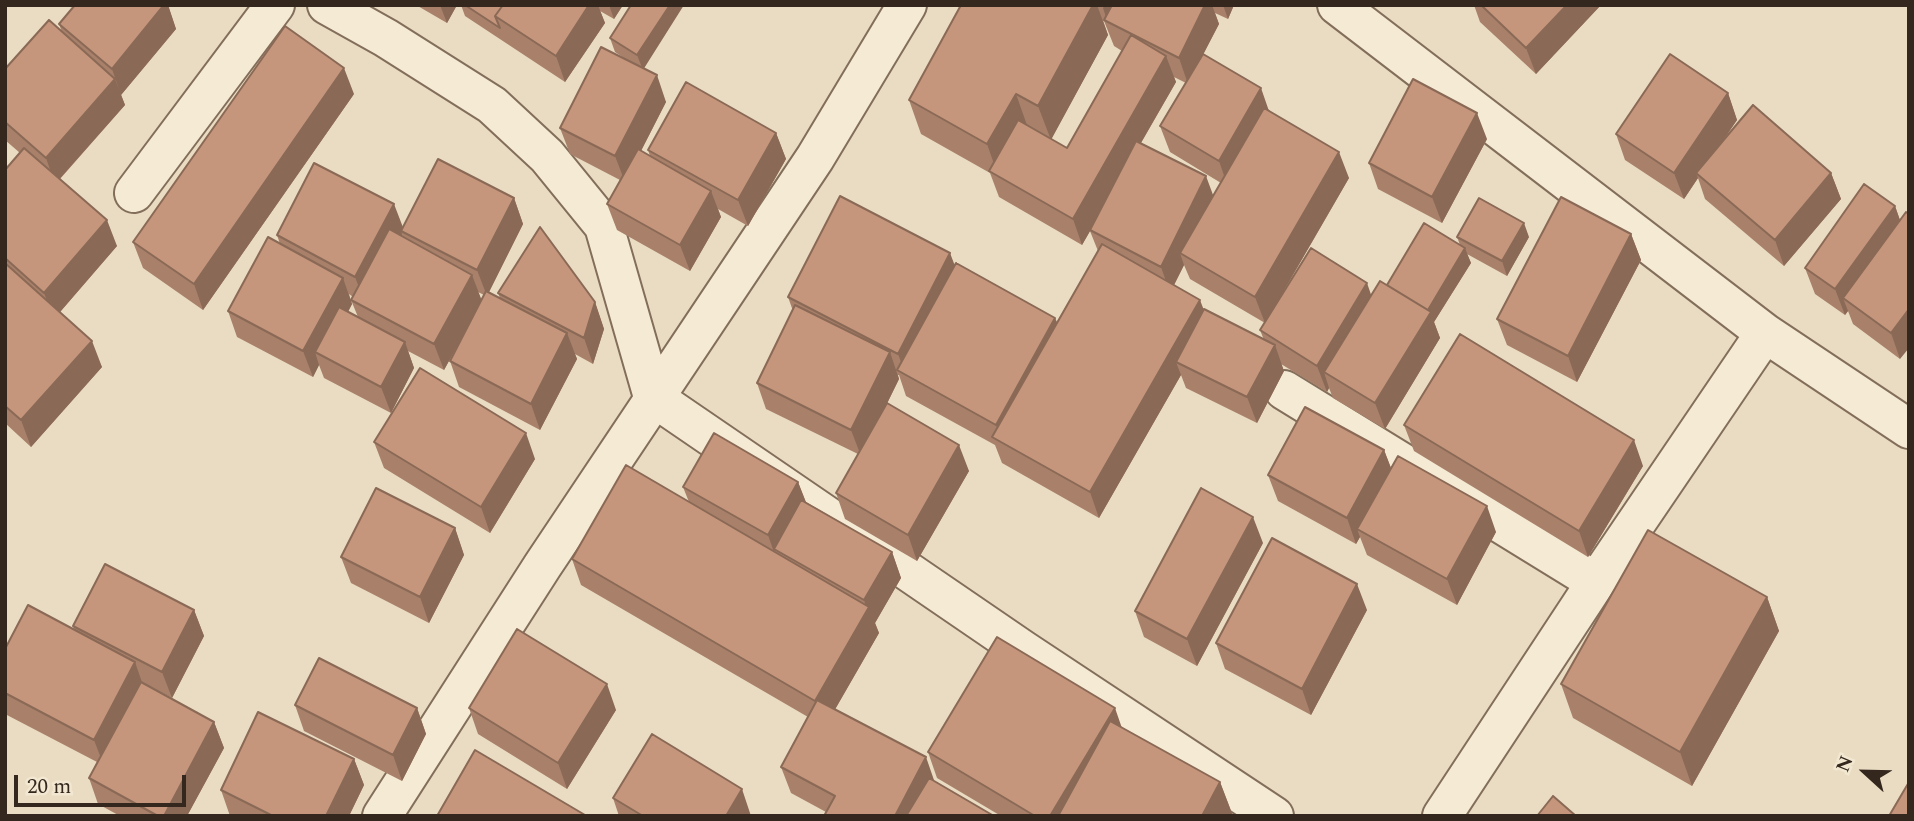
<!DOCTYPE html>
<style>
body{margin:0}
#map{position:relative;width:1914px;height:821px;overflow:hidden;background:#eadcc2;font-family:Spectral,serif}
canvas{display:block}
.frame{position:absolute;inset:0;border:7px solid #33271e;pointer-events:none}
.north{position:absolute;left:1830px;top:737px;width:70px;height:70px;-webkit-text-stroke:5px #f2e7d0;paint-order:stroke;rotate:292deg;font-size:19px;font-weight:700;line-height:28px;text-align:center;color:#33271e}
.north::after{content:'';display:block;margin:auto;width:24px;height:32px;background:#33271e;clip-path:polygon(50% 0,100% 100%,50% 72%,0 100%)}
.scale{position:absolute;left:14px;top:775px;width:172px;height:32px;box-sizing:border-box;border:4px solid #33271e;border-top:0;padding-left:9px;font-size:21px;line-height:24px;white-space:nowrap;color:#33271e;-webkit-text-stroke:5px #f2e7d0;paint-order:stroke}
</style>
<div id="map">
<canvas width="1914" height="821"></canvas>
<div class="frame"></div>
<div class="north">N</div>
<div class="scale">20 m</div>
</div>
<script>
const g = document.querySelector('canvas').getContext('2d');
g.lineJoin = 'round';
const poly = rows => new Path2D(rows.map(r => 'M' + r).join(''));
function trace(path, color, width, dash) { g.strokeStyle = color; g.lineWidth = width; g.lineCap = dash ? 'butt' : 'round'; g.setLineDash(dash || []); g.stroke(path); }
function fill(path, color) { g.fillStyle = color; g.fill(path, 'evenodd'); }
const street = poly([
 [327,5,386,38,492,105,547,156,604,226,653,397,1023,650,1274,816],
 [1337,5,1765,333,1909,429],
 [134,193,275,5],
 [1284,390,1596,582],
 [382,816,543,565,815,158,907,5],
 [1442,816,1596,582,1765,333]
]);
trace(street, '#826e5b', 42);
trace(street, '#f5ead4', 38);
fill(poly([
 [75,5,168,5,176,29,121,95,125,105,60,179,117,246,60,312,102,367,31,447,5,423,5,170,20,153,5,140,5,69,62,32,59,24],
 [416,5,457,5,447,23],
 [461,5,623,5,614,19,600,11,605,23,565,82,465,16],
 [631,5,643,69,666,102,641,151,650,156,648,150,776,133,786,159,748,226,718,209,721,217,690,271,617,230,607,204,620,180,570,154,560,128,630,62,615,52,610,38],
 [961,5,1234,5,1228,19,1215,13,1219,24,1203,54,1349,178,1267,320,1371,295,1387,285,1460,245,1457,237,1529,237,1507,276,1467,254,1471,263,1434,322,1440,338,1385,429,1333,398,1329,388,1327,392,1281,364,1284,371,1257,423,1186,388,1181,375,1099,518,1002,463,995,445,906,396,899,375,898,375,899,379,883,412,969,471,917,561,845,519,836,493,858,454,766,409,757,383,793,311,788,297,955,266,1055,318,1057,322,1098,251,1090,231,1082,245,999,197,990,173,921,134,909,100],
 [1103,20,1104,21,1114,46,1122,51,1067,148,1051,139,1108,35],
 [1174,77,1186,83,1160,126,1170,152,1221,183,1213,196,1141,143,1176,82],
 [1184,265,1190,279,1265,323,1260,330,1264,340,1204,309,1174,285],
 [1474,5,1601,5,1536,74,1480,22],
 [1728,93,1737,120,1724,139,1831,173,1841,199,1784,266,1705,199,1698,178,1684,199,1625,160,1616,134],
 [354,94,203,310,143,268,133,242],
 [1487,139,1442,223,1378,189,1369,163],
 [514,198,523,224,489,292,500,298,498,293,595,302,604,329,593,364,575,354,577,359,540,430,459,387,450,361,467,328,444,370,408,351,414,368,391,413,324,378,319,365,313,377,237,337,228,311,280,244,277,235,403,227],
 [478,292,484,295,481,300],
 [349,294,353,297,351,300,358,317,348,312,352,304],
 [1895,206,1900,220,1900,359,1853,324,1848,311,1845,315,1815,294,1805,268],
 [1631,234,1641,260,1577,382,1507,345,1497,319],
 [1404,425,1643,466,1588,557,1414,451],
 [374,442,535,459,490,533,384,468],
 [1384,450,1391,468,1496,532,1457,605,1367,555,1360,537,1356,544,1278,501,1268,475],
 [798,482,806,502,892,552,901,578,875,623,879,633,835,709,926,757,826,812,791,793,781,767,808,717,581,585,572,559,689,502,683,487],
 [455,528,464,555,429,623,351,583,341,557],
 [1263,543,1197,666,1144,637,1135,611],
 [1767,597,1779,631,1692,786,1573,718,1561,684],
 [194,610,204,636,172,698,143,683,214,722,224,748,187,816,120,816,98,804,89,778,97,762,5,714,5,649,74,629,73,626],
 [1367,610,1311,715,1225,669,1216,643],
 [295,705,417,708,426,734,402,781,304,731],
 [469,708,616,710,567,789,478,734],
 [1122,728,1220,782,1233,816,1001,816,937,778,928,752],
 [354,759,364,785,349,816,230,816,221,790],
 [613,798,751,815,619,816]
]), '#a9816a');
fill(poly([
 [164,5,168,5,176,29,121,95,112,69],
 [440,5,457,5,447,23],
 [589,5,598,5,605,23,565,82,556,56],
 [609,5,623,5,614,19],
 [670,5,684,5,643,70,637,55],
 [1093,5,1097,5,1108,35,1051,140,1038,106],
 [1105,5,1118,5,1108,23,1103,8],
 [1205,5,1212,5,1219,24,1188,84,1179,58],
 [1223,5,1234,5,1228,19],
 [1567,5,1601,5,1536,74,1526,48],
 [1166,56,1176,82,1082,245,1073,219],
 [344,68,354,94,203,310,194,284],
 [657,75,666,102,625,182,615,156],
 [115,79,125,105,55,184,46,158],
 [1261,88,1270,114,1228,187,1219,161],
 [1728,93,1737,120,1699,176,1696,173,1698,178,1684,199,1674,173],
 [1016,94,1028,128,999,178,987,144],
 [1477,113,1487,139,1442,223,1432,197],
 [776,133,786,159,748,226,738,200],
 [1339,152,1349,178,1265,323,1255,297],
 [1831,173,1841,199,1784,266,1775,240],
 [1206,176,1216,203,1180,253,1184,265,1170,293,1161,267],
 [711,191,721,217,690,271,680,245],
 [514,198,523,224,487,296,477,270],
 [394,204,404,230,401,231,402,234,365,303,355,277],
 [1895,206,1904,232,1843,298,1848,311,1845,315,1835,289],
 [107,220,117,246,54,319,44,293],
 [1524,223,1529,237,1507,276,1502,261],
 [1631,234,1641,260,1577,382,1568,356],
 [1465,248,1471,263,1434,322,1440,338,1385,429,1375,403,1426,313],
 [950,253,960,279,906,375,898,354],
 [472,275,482,301,444,370,434,344],
 [343,278,352,304,324,357,315,352,319,365,313,377,303,351],
 [1367,283,1376,309,1324,372,1329,388,1327,392,1317,366],
 [1200,300,1210,326,1176,362,1181,375,1099,518,1090,492],
 [595,302,604,329,593,364,584,338],
 [1909,309,1909,348,1900,359,1891,333],
 [1055,318,1065,344,1002,442,996,425],
 [567,333,577,359,540,430,531,404],
 [92,341,102,367,31,447,21,420],
 [405,342,414,368,391,413,381,387],
 [1275,345,1284,371,1257,423,1247,397],
 [890,352,899,379,861,456,851,430],
 [526,433,535,459,490,533,481,507],
 [1634,440,1643,466,1588,557,1579,531],
 [959,445,969,471,917,561,908,535],
 [1384,450,1394,476,1357,529,1360,537,1356,544,1347,518],
 [798,482,808,508,774,549,777,561,768,535],
 [1487,506,1496,532,1457,605,1447,579],
 [1253,517,1263,543,1197,666,1187,639],
 [455,528,464,555,429,623,420,597],
 [892,552,901,578,875,623,879,633,825,727,815,701,867,610,864,600],
 [1357,584,1367,610,1311,715,1302,689],
 [1767,597,1779,631,1692,786,1680,752],
 [194,610,204,636,172,698,162,672],
 [135,662,144,688,104,766,94,740],
 [607,684,616,710,567,789,558,763],
 [417,708,426,734,402,781,393,755],
 [1115,708,1124,734,1075,816,1050,816],
 [214,722,224,748,187,816,164,816],
 [926,757,935,783,918,816,895,816],
 [354,759,364,785,349,816,326,816],
 [1220,782,1233,816,1202,816],
 [742,789,751,816,726,816]
]), '#8a6956');
const building = poly([
 [75,5,164,5,112,69,59,24,75,5],
 [465,5,503,5,495,16,500,28,465,5],
 [503,5,589,5,556,56,495,16,503,5],
 [631,5,670,5,637,55,610,38,631,5],
 [961,5,1093,5,1038,106,1016,94,987,144,909,100,961,5],
 [1112,5,1205,5,1179,58,1104,20,1112,5],
 [1481,5,1567,5,1526,48,1481,5],
 [49,20,115,79,46,158,5,122,5,69,49,20],
 [285,26,344,68,194,284,133,242,285,26],
 [1131,35,1166,56,1073,219,989,171,1018,120,1067,148,1131,35],
 [601,47,657,75,615,156,560,128,601,47],
 [1203,54,1261,88,1219,161,1160,126,1203,54],
 [1670,54,1728,93,1674,173,1616,134,1670,54],
 [1413,79,1477,113,1432,197,1369,163,1413,79],
 [686,82,776,133,738,200,648,150,686,82],
 [1753,105,1831,173,1775,240,1696,173,1753,105],
 [1264,108,1339,152,1255,297,1180,253,1264,108],
 [1136,141,1206,176,1161,267,1090,230,1136,141],
 [24,148,107,220,44,293,5,258,5,170,24,148],
 [638,149,711,191,680,245,607,204,638,149],
 [438,159,514,198,477,270,401,231,438,159],
 [314,163,394,204,355,277,277,235,314,163],
 [1864,184,1895,206,1835,289,1805,268,1864,184],
 [840,196,950,253,898,354,788,297,840,196],
 [1561,197,1631,234,1568,356,1497,319,1561,197],
 [1479,198,1524,223,1502,261,1457,237,1479,198],
 [1906,212,1909,214,1909,309,1891,333,1843,298,1906,212],
 [1424,223,1465,248,1428,310,1387,285,1424,223],
 [540,227,595,302,584,338,498,293,540,227],
 [389,229,472,275,434,344,351,300,389,229],
 [268,237,343,278,303,351,228,311,268,237],
 [1102,244,1200,300,1090,492,992,437,1102,244],
 [1311,248,1367,283,1317,366,1260,330,1311,248],
 [5,263,92,341,21,420,5,406,5,263],
 [956,263,1055,318,996,425,897,370,956,263],
 [1380,281,1431,312,1375,403,1324,372,1380,281],
 [486,291,567,333,531,404,450,361,486,291],
 [795,305,890,352,851,430,757,383,795,305],
 [339,307,405,342,381,387,315,352,339,307],
 [1204,309,1275,345,1247,397,1176,362,1204,309],
 [1460,334,1634,440,1579,531,1404,425,1460,334],
 [420,368,526,433,481,507,374,442,420,368],
 [887,403,959,445,908,535,836,493,887,403],
 [1305,407,1384,450,1347,518,1268,475,1305,407],
 [714,433,798,482,768,535,683,487,714,433],
 [1398,456,1487,506,1447,579,1357,529,1398,456],
 [626,465,869,607,815,701,572,559,626,465],
 [376,488,455,528,420,597,341,557,376,488],
 [1201,488,1253,517,1187,639,1135,611,1201,488],
 [801,500,892,552,864,600,774,549,801,500],
 [1648,530,1767,597,1680,752,1561,684,1648,530],
 [1272,538,1357,584,1302,689,1216,643,1272,538],
 [105,564,194,610,162,672,73,626,105,564],
 [28,605,135,662,94,740,5,693,5,649,28,605],
 [517,629,607,684,558,763,469,708,517,629],
 [997,637,1115,708,1050,816,1035,816,928,752,997,637],
 [319,658,417,708,393,755,295,705,319,658],
 [141,682,214,722,164,816,158,816,89,778,141,682],
 [817,700,926,757,895,816,824,816,835,796,781,767,817,700],
 [258,712,354,759,326,816,273,816,221,790,258,712],
 [1110,721,1220,782,1202,816,1058,816,1110,721],
 [652,734,742,789,726,816,643,816,613,798,652,734],
 [475,750,585,815,584,816,437,816,475,750],
 [929,778,994,816,906,816,929,778],
 [1909,782,1909,816,1889,816,1909,782],
 [1553,796,1576,816,1537,816,1553,796]
]);
fill(building, '#c5967b');
trace(building, '#8a6956', 2);
</script>
